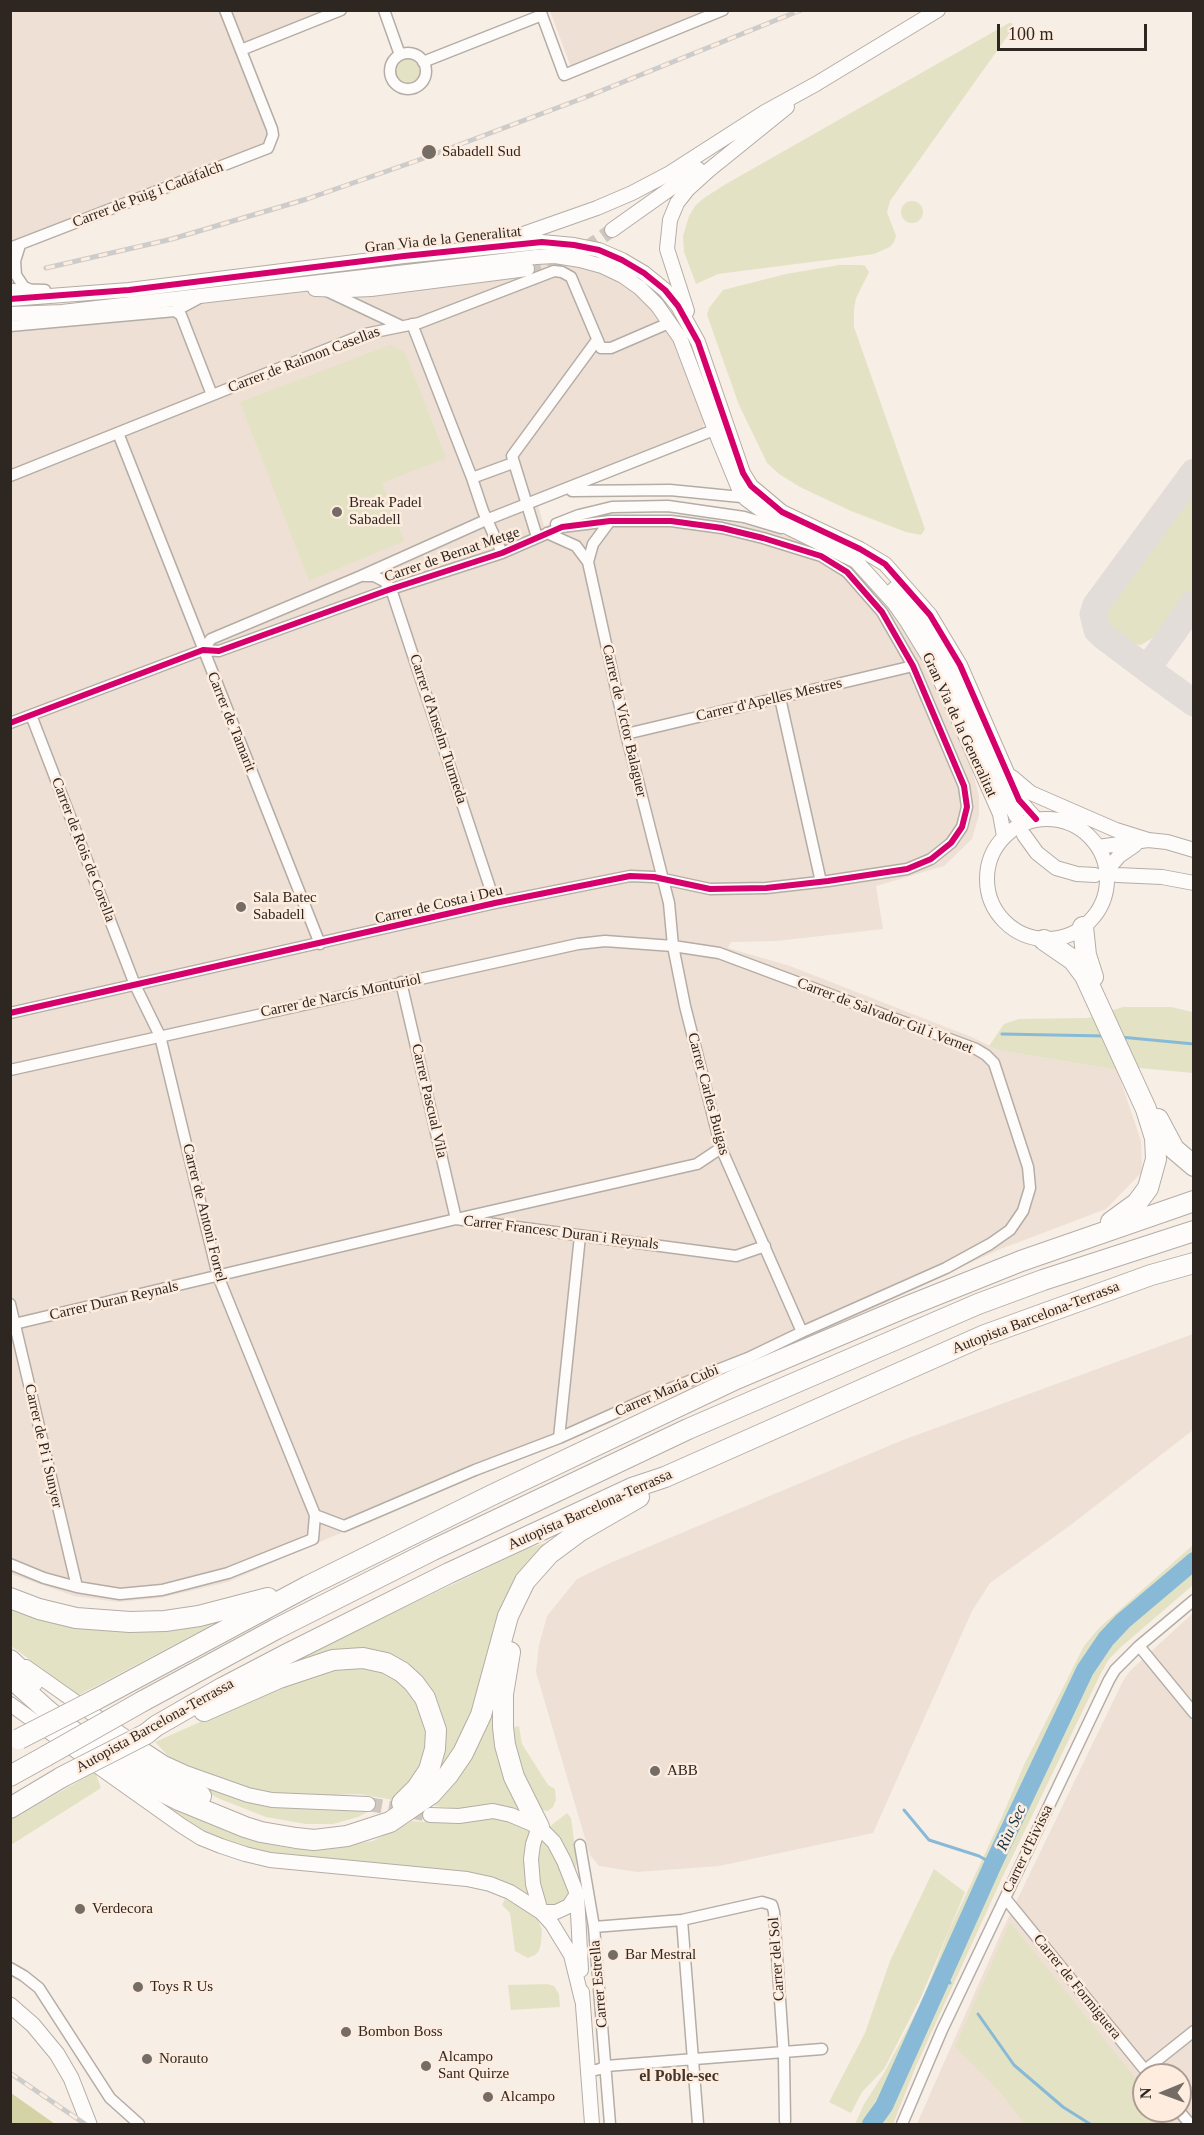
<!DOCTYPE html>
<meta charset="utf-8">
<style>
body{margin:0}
#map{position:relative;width:1204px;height:2135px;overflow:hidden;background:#f7eee6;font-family:Georgia,serif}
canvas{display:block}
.frame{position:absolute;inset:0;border:12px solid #2e2620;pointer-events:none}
.north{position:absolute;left:1132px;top:2063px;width:60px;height:60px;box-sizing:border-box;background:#feeddf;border:2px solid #ab9d93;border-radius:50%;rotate:269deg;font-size:16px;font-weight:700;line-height:24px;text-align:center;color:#2e2620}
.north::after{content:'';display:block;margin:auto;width:21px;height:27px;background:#746c65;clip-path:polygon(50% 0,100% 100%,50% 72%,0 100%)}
.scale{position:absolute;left:997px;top:24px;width:150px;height:27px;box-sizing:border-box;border:3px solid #2e2620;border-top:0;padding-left:8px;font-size:18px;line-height:21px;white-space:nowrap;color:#2e2620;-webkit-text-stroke:4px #feeddf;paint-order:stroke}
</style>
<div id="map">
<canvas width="1204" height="2135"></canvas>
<div class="frame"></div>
<div class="north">N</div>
<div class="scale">100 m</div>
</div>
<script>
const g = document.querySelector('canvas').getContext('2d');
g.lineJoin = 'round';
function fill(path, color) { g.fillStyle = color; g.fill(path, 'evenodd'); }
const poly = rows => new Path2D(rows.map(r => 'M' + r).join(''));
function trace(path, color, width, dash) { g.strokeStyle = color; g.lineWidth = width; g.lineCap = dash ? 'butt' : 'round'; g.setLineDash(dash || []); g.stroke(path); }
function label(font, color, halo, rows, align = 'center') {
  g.font = font + ' Georgia,serif'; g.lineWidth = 5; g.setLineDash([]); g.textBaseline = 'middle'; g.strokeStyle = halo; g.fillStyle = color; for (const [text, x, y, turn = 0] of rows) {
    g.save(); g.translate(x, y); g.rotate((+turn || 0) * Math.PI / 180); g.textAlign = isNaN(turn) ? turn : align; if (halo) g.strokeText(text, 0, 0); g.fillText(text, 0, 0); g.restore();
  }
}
fill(poly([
 [11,11,341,11,241,50,271,141,11,247],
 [550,11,705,11,571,67],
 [547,260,596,268,633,287,660,315,677,340,706,412,700,441,597,482,537,502,544,526,571,519,609,516,683,515,742,524,792,537,849,568,875,590,905,629,941,700,972,770,979,796,979,815,972,839,944,866,876,886,883,929,776,941,731,942,728,948,790,966,974,1038,998,1050,1117,1070,1141,1141,1142,1172,1106,1209,998,1250,805,1340,329,1538,228,1582,160,1598,118,1602,74,1596,11,1574,10,319],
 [1193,1334,1193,1430,1072,1524,990,1583,972,1611,873,1833,719,1866,637,1872,599,1866,590,1855,536,1672,539,1645,547,1616,577,1579,610,1563,903,1440],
 [1193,1613,1193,2124,917,2124,1002,1931,1123,1681,1130,1671],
 [1144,2075,1180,2075,1180,2111,1144,2111]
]), '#eee0d4');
fill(poly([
 [1009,23,1012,23,1014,27,890,201,887,212,896,236,894,242,890,247,874,254,718,274,696,284,684,252,683,236,689,216,695,206,704,198,726,184],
 '395 71a13 13 0 1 1 26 0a13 13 0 1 1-26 0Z',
 '901 212a11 11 0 1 1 22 0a11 11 0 1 1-22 0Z',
 [839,265,862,265,865,266,869,272,856,298,854,309,854,327,925,529,921,535,906,532,851,511,800,487,779,474,767,463,739,405,707,315,709,308,723,290,786,274],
 [390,345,405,352,446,458,382,483,404,541,309,581,240,402],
 [1193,486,1193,590,1162,632,1141,645,1128,643,1119,637,1109,626,1107,620,1107,609,1118,589],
 [1123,1007,1171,1007,1193,1012,1193,1073,1139,1068,1117,1070,998,1050,989,1046,1004,1024,1019,1019,1088,1018],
 [545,1543,526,1565,475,1714,462,1742,422,1793,438,1759,404,1666,294,1665,294,1661,374,1622,529,1548],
 [1193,1545,1193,1585,1121,1647,1109,1659,1101,1673,1002,1878,916,2066,893,2124,855,2124,864,2104,884,2073,923,1999,949,1931,1001,1819,1024,1765,1084,1646,1099,1628],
 [10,1608,20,1613,72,1627,225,1618,79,1695,11,1646],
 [350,1664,394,1675,415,1695,429,1736,423,1764,404,1792,393,1800,360,1794,310,1796,286,1795,240,1787,196,1772,173,1761,155,1742,292,1681],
 [495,1695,530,1817,494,1804,462,1809,434,1806,468,1764,479,1744],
 [519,1726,522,1744,548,1785,555,1789,556,1800,553,1807,548,1811,537,1809,525,1787,509,1728],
 [95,1772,101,1788,11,1845,11,1820],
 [120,1773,186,1812,214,1825,272,1845,295,1849,331,1848,373,1841,412,1821,441,1823,490,1818,513,1822,533,1830,530,1894,528,1895,509,1883,496,1878,464,1872,264,1853,235,1845,195,1830],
 [175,1776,335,1809,367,1812,358,1817,333,1824,306,1824,266,1817,220,1799],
 [567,1813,571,1818,576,1855,576,1871,574,1874,559,1841,549,1827],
 [540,1842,545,1843,559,1861,569,1888,566,1901,562,1905,546,1906,543,1902,535,1855],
 [934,1869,965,1892,921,1997,884,2069,862,2092,851,2113,829,2102,865,2033,890,1961],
 [505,1899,534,1914,538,1921,542,1930,541,1943,539,1951,535,1955,528,1958,515,1951,510,1913,502,1905],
 [1010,1922,1144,2089,1144,2111,1162,2111,1173,2124,1025,2124,1000,2092,955,2047],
 [547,1984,554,1986,559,1994,560,2007,511,2010,508,1985]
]), '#e4e2c4');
fill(poly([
 [10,2093,11,2093,55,2124,11,2124]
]), '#d4d3a5');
trace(poly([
 [1002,1034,1105,1036],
 [1120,1037,1194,1044],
 [904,1810,929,1840,979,1856,993,1864],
 [944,1973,950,1983],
 [978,2014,1014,2065,1063,2107,1090,2124]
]), '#88bad8', 3);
trace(poly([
 [871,2124,884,2106,993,1864,1085,1670,1106,1639,1123,1621,1194,1561]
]), '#88bad8', 18);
trace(poly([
 [1194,603,1147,669,1194,703],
 [1147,669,1103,636,1097,630,1093,614,1096,605,1194,472]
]), '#e2ddd8', 27);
trace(poly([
 [527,269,563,261,578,254,612,230],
 [368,1804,430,1815]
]), '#cfc6be', 14, [14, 7]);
const minor = poly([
 [384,10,400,55],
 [540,10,564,75,723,10],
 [241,50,341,10],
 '390 71a18 18 0 1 1 36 0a18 18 0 1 1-36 0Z',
 [423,62,542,15],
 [20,245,15,261,16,275,24,287,29,289],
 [10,248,268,148,273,135,272,129,225,10],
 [10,289,45,290],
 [327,291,401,326],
 [175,311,181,315,212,395],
 [412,324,472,478,483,511,502,553],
 [10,326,175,311,201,297],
 [118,433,320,944],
 [10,476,365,334,419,323,554,271,562,272,571,277,601,348,611,348,669,323],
 [472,478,513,463],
 [572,491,670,490,751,498],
 [556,524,579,515,612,507,668,506,744,517,781,528],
 [547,533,576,546,588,562,626,734,669,903,673,946,685,1006,721,1148,802,1332],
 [537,537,512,456,597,340],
 [588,562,593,544,610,521],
 [364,576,374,576,384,581,391,589,495,903],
 [203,650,211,639,361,576,486,520,714,430],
 [780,698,821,882],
 [10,723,203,650,219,651,391,589,502,553,562,527,610,521,671,521,722,528,763,538,821,556,847,572,882,612,913,666,964,786,967,807,962,827,951,843,931,859,907,869,828,881,766,888,710,889,654,877,630,876,495,903,10,1013],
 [626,734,913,666],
 [401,982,456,1219,697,1164,721,1148],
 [10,1070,578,944,605,941,673,946,719,953,976,1049,986,1055,994,1063,1028,1167,1030,1188,1023,1211,1010,1230,990,1244,946,1268,802,1332,748,1358,669,1389,559,1438,475,1470,344,1526,315,1515],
 [10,1304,77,1587],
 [10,1325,456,1219,736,1256,765,1246],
 [559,1438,580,1236],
 [10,1564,44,1578,77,1587,120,1594,162,1590,228,1573,313,1539,315,1515,218,1276,160,1036,135,985,31,715],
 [1139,1646,1194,1713],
 [580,1845,594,1927,610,2124],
 [1005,1898,1149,2075],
 [682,1920,698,2124],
 [594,1927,682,1920,762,1902,772,1905,774,1912,784,2058,785,2121],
 [10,1968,24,1976,39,1988,110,2098,139,2124],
 [1145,2070,1194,2031],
 [587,2072,600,2069,606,2066,822,2049],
 [1179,2111,1190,2124],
 [902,2124,942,2030,1109,1680,1115,1670,1139,1646,1194,1600]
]);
const tertiary = poly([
 [612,230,698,169],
 [506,240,597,208,632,193,670,173,765,112,816,84,938,10],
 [315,289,349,290,371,289,527,269],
 [10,299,129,290,404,256,542,242,574,245,599,250,622,260,644,273,665,290,678,306,698,342,743,473,751,486,782,512,860,549,885,564,930,615,960,665,1019,800,1036,819],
 [687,311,667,249,670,220,677,203,688,189,709,170,787,107],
 [10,314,62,312,536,257,555,256,580,260,602,266,623,276,640,288,657,305,680,338,718,438,739,489,746,499,777,522,856,561,894,603,908,623,930,659,952,705,1000,814,1004,836],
 [894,589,915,615,941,656,1016,816],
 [1012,777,1031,793,1116,830,1148,840],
 '987 879a60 60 0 1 1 120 0a60 60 0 1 1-120 0Z',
 [1024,835,1037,853,1056,868,1077,874,1095,875],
 [1098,847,1148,840,1167,842,1194,850],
 [1107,870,1119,856,1135,845],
 [1117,875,1162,877,1194,883],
 [26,1667,138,1746,164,1763,186,1773,248,1795,272,1800,368,1804],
 [10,1704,182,1826,201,1838,221,1846,245,1854,270,1860,467,1879,490,1884,510,1892,541,1912,552,1924,571,1955,582,2000],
 [430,1815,459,1816,493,1811,511,1815,539,1827,554,1842,564,1861,577,1894,581,1970],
 [539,1827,533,1844,531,1859,533,1884,541,1912,556,1912,569,1906,577,1894],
 [582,1992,592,2124]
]);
const secondary = poly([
 [10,2005,33,2025,57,2054,71,2078,89,2124]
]);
const motorway = poly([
 [1083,927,1086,955,1093,977],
 [1044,940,1073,960,1085,976,1146,1109,1155,1138,1156,1159,1148,1188,1137,1203,1111,1222],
 [1158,1119,1174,1149,1194,1166],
 [10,1598,39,1609,76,1618,130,1622,165,1621,199,1616,268,1598],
 [510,1652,503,1694,503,1727,505,1745,514,1777,539,1827],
 [10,1660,33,1682],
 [10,1677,47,1710,85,1741,149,1785,179,1800,245,1827,261,1832,296,1838,314,1840,347,1836,390,1822,431,1794,448,1775,463,1753,481,1715,508,1616,525,1581,549,1554,580,1531,639,1497],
 [97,1699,308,1586,492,1495,736,1379,906,1307,1021,1261,1194,1201],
 [143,1701,276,1629,433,1550,688,1429,978,1304,1043,1280,1194,1231],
 [204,1711,279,1678,333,1660,363,1658,386,1663,402,1672,414,1683,425,1698,436,1730,435,1749,429,1770,417,1788,402,1803],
 [146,1734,156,1726,222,1688,287,1654,449,1573,632,1488,665,1477,985,1335,1151,1275,1194,1263],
 [108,1741,158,1774,201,1796],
 [10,1776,46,1756],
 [10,1808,62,1777]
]);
trace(minor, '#b4ada6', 13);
trace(tertiary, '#b4ada6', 16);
trace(secondary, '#b4ada6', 17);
trace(motorway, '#b4ada6', 22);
trace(minor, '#fefcfb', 10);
trace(tertiary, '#fefcfb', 14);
trace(secondary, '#fefcfb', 15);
trace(motorway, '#fefcfb', 20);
const rail = poly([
 [46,268,172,239,307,199,416,161,586,97,801,10],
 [10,2073,85,2124]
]);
trace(rail, '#ceccca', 5);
trace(rail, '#feeddf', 3, [9]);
const motorwayBridge = poly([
 [19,1739,97,1699],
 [46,1756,143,1701],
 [62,1777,146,1734]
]);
trace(motorwayBridge, '#b4ada6', 22, []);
trace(motorwayBridge, '#fefcfb', 20);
trace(poly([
 [10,299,129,290,404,256,542,242,574,245,599,250,622,260,644,273,665,290,678,306,698,342,743,473,751,486,782,512,860,549,885,564,930,615,960,665,1019,800,1036,819],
 [10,723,203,650,219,651,391,589,502,553,562,527,610,521,671,521,722,528,763,538,821,556,847,572,882,612,913,666,964,786,967,807,962,827,951,843,931,859,907,869,828,881,766,888,710,889,654,877,630,876,495,903,10,1013]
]), '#d6006c', 6);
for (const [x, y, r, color] of [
 [429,152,8,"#746c65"],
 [337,512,6,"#746c65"],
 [241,907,6,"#746c65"],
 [655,1771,6,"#746c65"],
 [80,1909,6,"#746c65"],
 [613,1955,6,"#746c65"],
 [138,1987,6,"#746c65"],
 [346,2032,6,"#746c65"],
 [147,2059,6,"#746c65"],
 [426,2066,6,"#746c65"],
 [488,2097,6,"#746c65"]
]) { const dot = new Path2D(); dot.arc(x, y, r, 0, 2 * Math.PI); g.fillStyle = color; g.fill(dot); trace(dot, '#feeddf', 2); }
label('15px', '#2e2620', '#feeddf', [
 ["Sabadell Sud",442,152],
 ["Break Padel",349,503],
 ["Sabadell",349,520],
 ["Sala Batec",253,898],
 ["Sabadell",253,915],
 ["ABB",667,1771],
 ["Verdecora",92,1909],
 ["Bar Mestral",625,1955],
 ["Toys R Us",150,1987],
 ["Bombon Boss",358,2032],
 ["Alcampo",438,2057],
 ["Sant Quirze",438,2074],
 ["Norauto",159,2059],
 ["Alcampo",500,2097]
], 'left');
label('15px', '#2e2620', '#feeddf', [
 ["Carrer de Puig i Cadafalch",148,195,-21],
 ["Gran Via de la Generalitat",443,240,-6],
 ["Carrer de Raimon Casellas",304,360,-21],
 ["Carrer de Bernat Metge",452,555,-19],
 ["Carrer d'Apelles Mestres",769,700,-13],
 ["Carrer de Víctor Balaguer",624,721,77],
 ["Carrer de Tamarit",231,722,68],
 ["Gran Via de la Generalitat",959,725,65],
 ["Carrer d'Anselm Turmeda",438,729,72],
 ["Carrer de Rois de Corella",83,850,69],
 ["Carrer de Costa i Deu",439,905,-13],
 ["Carrer de Narcís Monturiol",341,996,-12],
 ["Carrer de Salvador Gil i Vernet",885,1016,21],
 ["Carrer Carles Buigas",708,1094,75],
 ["Carrer Pascual Vila",429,1101,77],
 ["Carrer de Antoni Forrel",204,1213,76],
 ["Carrer Francesc Duran i Reynals",561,1233,7],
 ["Carrer Duran Reynals",114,1301,-13],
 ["Autopista Barcelona-Terrassa",1036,1318,-21],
 ["Carrer María Cubi",667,1391,-23],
 ["Carrer de Pi i Sunyer",43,1446,77],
 ["Autopista Barcelona-Terrassa",590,1510,-24],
 ["Autopista Barcelona-Terrassa",155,1726,-29],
 ["Carrer d'Eivissa",1028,1849,-64],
 ["Carrer del Sol",777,1959,-94],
 ["Carrer Estrella",599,1984,-95],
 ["Carrer de Formiguera",1077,1987,51]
]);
label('italic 16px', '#133448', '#feeddf', [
 ["Riu Sec",1012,1828,-65]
]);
label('bold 16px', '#453528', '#feeddf', [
 ["el Poble-sec",679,2077]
]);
</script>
